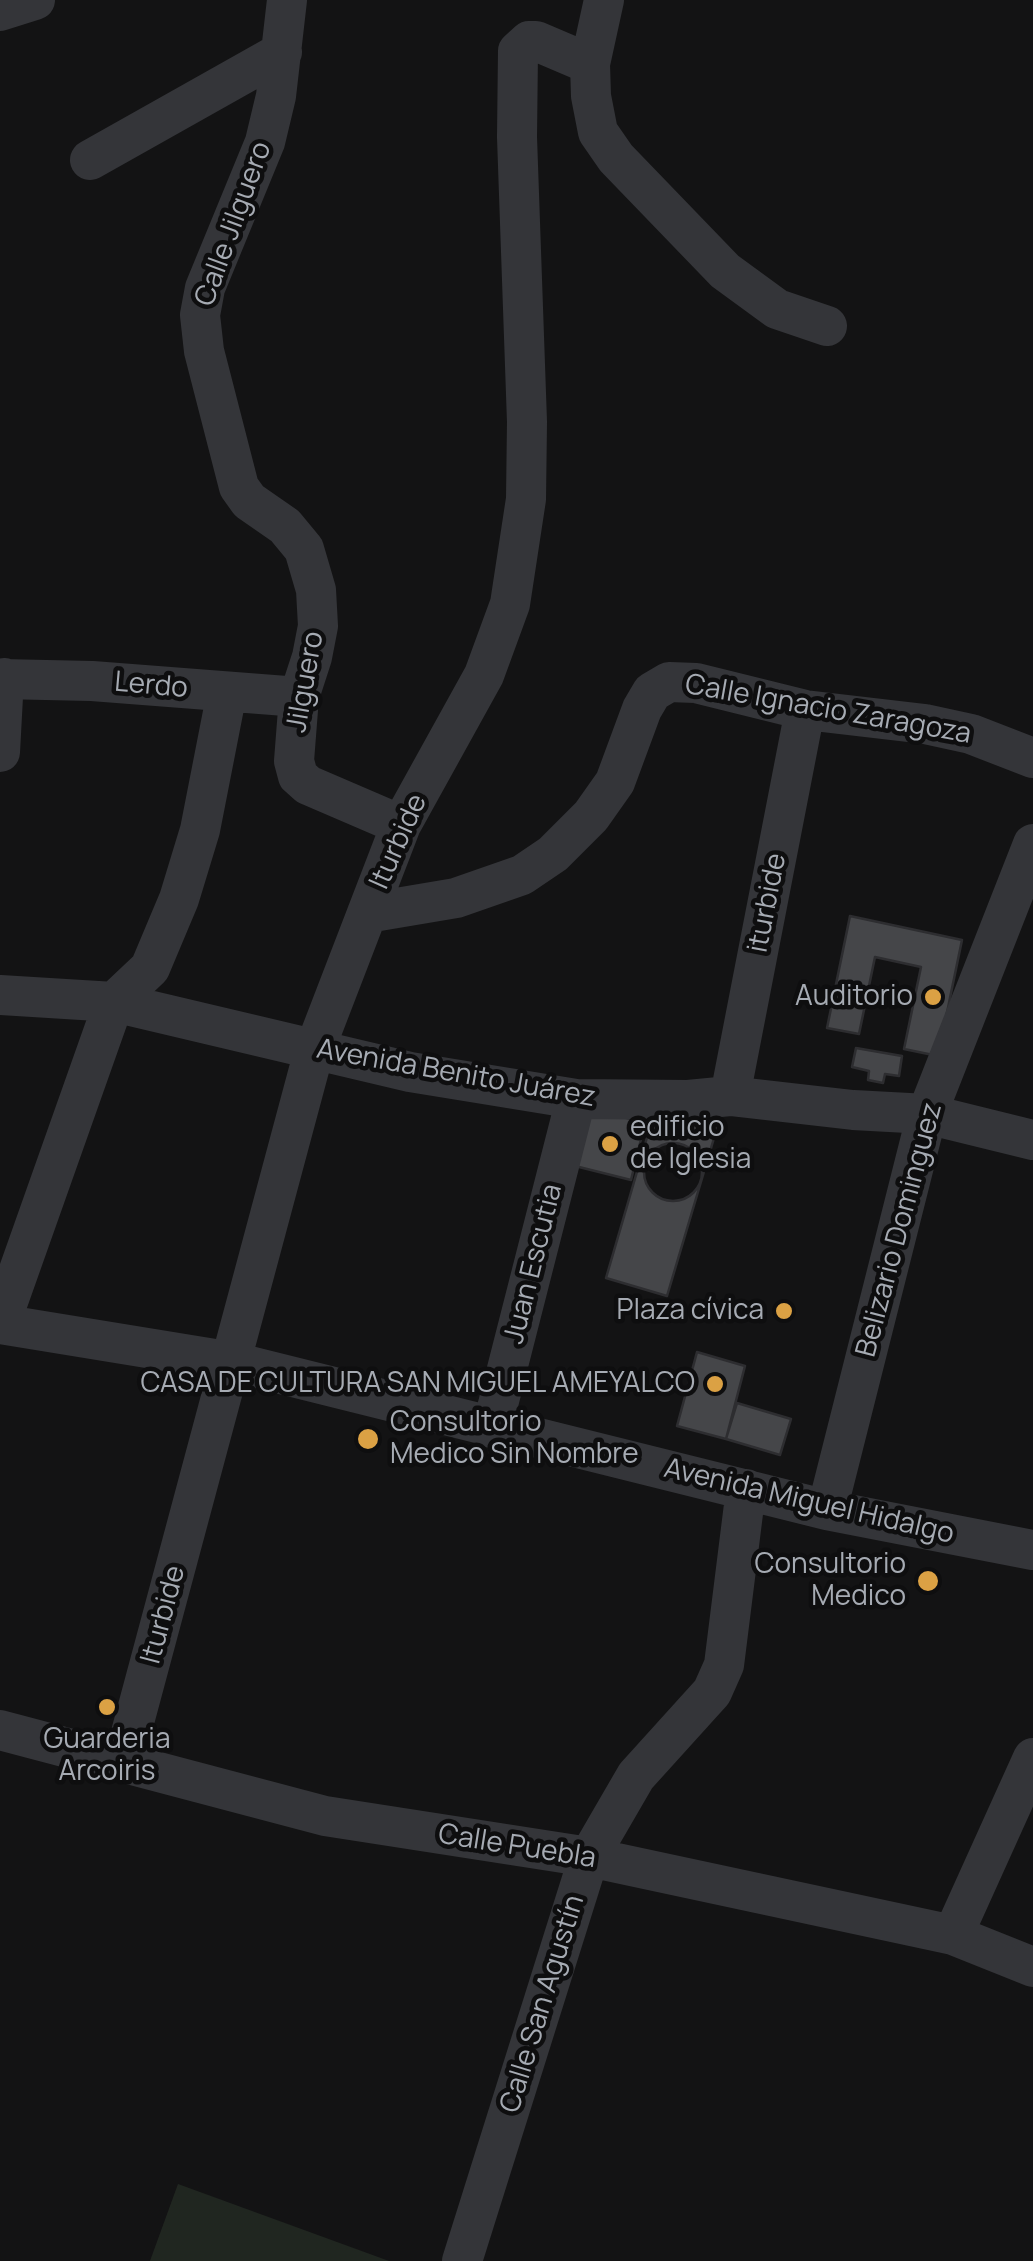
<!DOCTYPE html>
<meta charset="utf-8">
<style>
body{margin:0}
canvas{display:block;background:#131314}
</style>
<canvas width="1033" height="2261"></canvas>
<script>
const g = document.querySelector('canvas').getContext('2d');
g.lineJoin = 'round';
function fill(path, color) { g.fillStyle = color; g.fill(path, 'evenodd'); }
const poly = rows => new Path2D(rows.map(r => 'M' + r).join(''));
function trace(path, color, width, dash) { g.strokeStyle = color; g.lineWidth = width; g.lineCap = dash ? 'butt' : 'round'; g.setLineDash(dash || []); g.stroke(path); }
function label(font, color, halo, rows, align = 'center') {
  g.font = font + ' Manrope,sans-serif'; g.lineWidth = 9; g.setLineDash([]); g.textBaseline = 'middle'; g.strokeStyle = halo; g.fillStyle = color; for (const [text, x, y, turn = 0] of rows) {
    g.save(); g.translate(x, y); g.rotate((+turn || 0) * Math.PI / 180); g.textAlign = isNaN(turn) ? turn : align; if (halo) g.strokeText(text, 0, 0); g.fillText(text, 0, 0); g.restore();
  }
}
fill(poly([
 [178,2184,389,2261,150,2261]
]), '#202620');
const building = poly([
 [850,916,962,940,938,1056,904,1049,921,967,875,957,859,1034,827,1028,850,916],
 [856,1048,902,1056,899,1076,885,1074,883,1083,868,1080,869,1071,852,1067,856,1048],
 [590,1108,645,1123,631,1180,575,1166,590,1108],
 [655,1110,717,1128,667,1296,606,1278,655,1110],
 '644 1172a29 29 0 1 1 58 0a29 29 0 1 1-58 0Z',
 [697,1352,745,1366,726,1439,677,1426,697,1352],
 [737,1403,791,1419,780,1455,726,1439,737,1403]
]);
fill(building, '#454649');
trace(building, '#2d2d30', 2.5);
trace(poly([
 [287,0,276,96,265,142,205,288,200,315,204,351,239,487,249,501,285,526,304,549,316,590,318,626,312,657,299,697,294,761,298,776,308,785,401,825],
 [604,0,590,64,591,96,598,132,616,158,725,271,777,309,827,326],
 [0,11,35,0],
 [90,160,282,52],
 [0,679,92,681,299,697],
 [0,752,4,678],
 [367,913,456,898,522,875,553,854,591,816,615,782,642,709,652,692,669,682,696,683,805,710,925,724,971,734,1033,758],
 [0,995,114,1002,410,1072,576,1099,688,1100,730,1096,853,1110,927,1114,1033,1140],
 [730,1096,805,710],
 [0,1324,233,1362,827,1510,1033,1550],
 [0,1324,114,1002,150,968,179,899,200,830,227,692],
 [492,1428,576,1099],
 [827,1510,927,1114,1033,844],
 [0,1730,325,1816,589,1857,953,1935,1033,1967],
 [123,1763,314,1051,401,825,484,675,510,604,526,499,527,422,517,137,518,51,529,41,536,41,590,64],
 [953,1935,1033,1758],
 [462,2261,589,1857,636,1776,712,1692,724,1665,746,1489]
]), '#343539', 40);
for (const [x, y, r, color] of [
 [933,997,10,"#dba144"],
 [610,1144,10,"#dba144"],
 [784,1311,10,"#dba144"],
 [715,1384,10,"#dba144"],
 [368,1439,12,"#dba144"],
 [928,1581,12,"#dba144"],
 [107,1707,10,"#dba144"]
]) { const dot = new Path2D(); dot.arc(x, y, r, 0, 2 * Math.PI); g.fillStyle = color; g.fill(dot); trace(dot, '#0e0e0f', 4); }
label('28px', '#a6abb3', '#0e0e0f', [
 ["Calle Jilguero",234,224,-70],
 ["Jilguero",306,682,-80],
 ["Lerdo",151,686,5],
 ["Calle Ignacio Zaragoza",828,710,10],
 ["Iturbide",399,842,-66],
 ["iturbide",768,903,-79],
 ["Avenida Benito Juárez",456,1074,10],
 ["Belizario Dominguez",900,1230,-75],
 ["Juan Escutia",534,1264,-76],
 ["Avenida Miguel Hidalgo",809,1502,13],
 ["Iturbide",164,1615,-75],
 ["Calle Puebla",517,1847,9],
 ["Calle San Agustín",543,2004,-73]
]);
label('28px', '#a6abb3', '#0e0e0f', [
 ["Auditorio",913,997],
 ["edificio",630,1128,"left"],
 ["de Iglesia",630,1160,"left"],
 ["Plaza cívica",764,1311],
 ["CASA DE CULTURA SAN MIGUEL AMEYALCO",695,1384],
 ["Consultorio",390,1423,"left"],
 ["Medico Sin Nombre",390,1455,"left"],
 ["Consultorio",906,1565],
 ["Medico",906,1597],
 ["Guarderia",107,1740,"center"],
 ["Arcoiris",107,1772,"center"]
], 'right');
</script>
